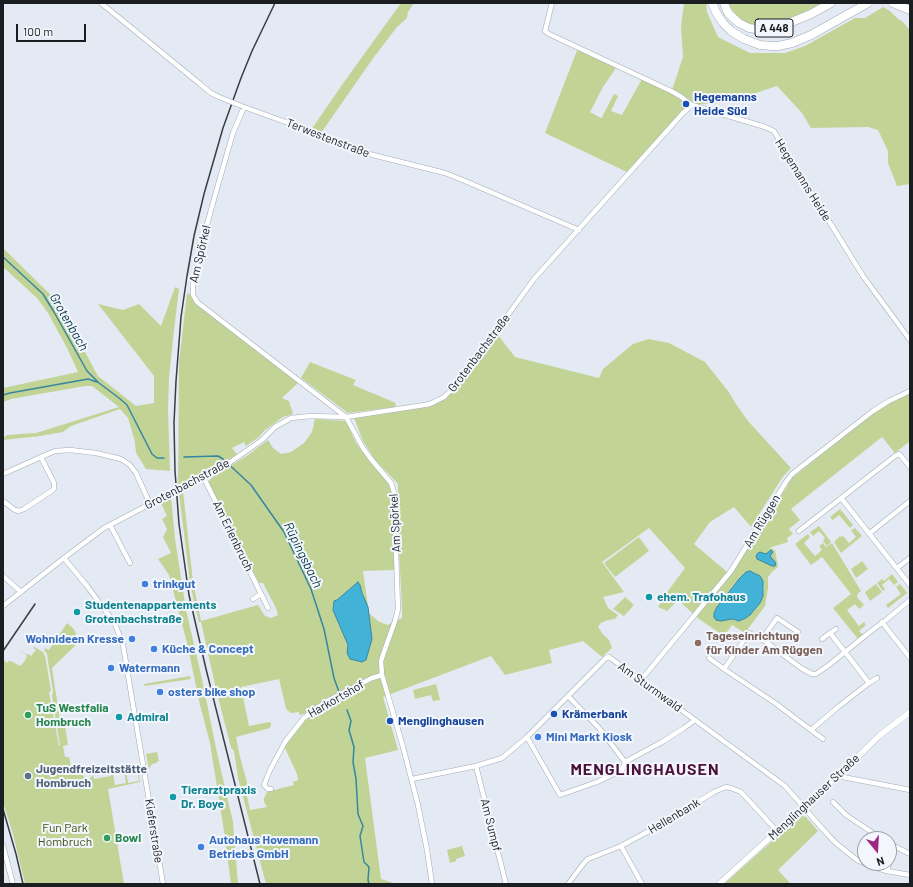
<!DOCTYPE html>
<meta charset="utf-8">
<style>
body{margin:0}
#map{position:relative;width:913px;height:887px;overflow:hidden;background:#e3eaf4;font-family:Barlow,sans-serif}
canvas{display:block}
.frame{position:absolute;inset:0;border:4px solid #1b1e21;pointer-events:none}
.north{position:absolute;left:857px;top:831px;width:40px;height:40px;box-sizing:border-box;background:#f3f7fd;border:1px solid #9da0a5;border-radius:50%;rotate:162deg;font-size:11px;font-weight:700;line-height:16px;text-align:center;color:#1b1e21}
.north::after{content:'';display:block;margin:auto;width:14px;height:18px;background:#9e2780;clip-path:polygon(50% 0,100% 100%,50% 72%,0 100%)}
.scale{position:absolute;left:16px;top:24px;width:70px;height:18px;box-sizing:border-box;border:2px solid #1b1e21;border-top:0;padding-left:5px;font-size:12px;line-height:14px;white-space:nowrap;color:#1b1e21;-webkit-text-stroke:3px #f3f7fd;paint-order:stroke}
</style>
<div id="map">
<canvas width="913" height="887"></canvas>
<div class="frame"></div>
<div class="north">N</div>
<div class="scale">100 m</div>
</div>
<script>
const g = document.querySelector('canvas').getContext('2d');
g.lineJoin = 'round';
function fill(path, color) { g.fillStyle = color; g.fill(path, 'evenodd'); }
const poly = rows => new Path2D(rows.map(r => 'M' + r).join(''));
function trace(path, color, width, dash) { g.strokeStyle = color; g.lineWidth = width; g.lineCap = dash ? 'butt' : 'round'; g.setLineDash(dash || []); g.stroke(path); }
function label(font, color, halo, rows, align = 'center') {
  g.font = font + ' Barlow,sans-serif'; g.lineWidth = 4; g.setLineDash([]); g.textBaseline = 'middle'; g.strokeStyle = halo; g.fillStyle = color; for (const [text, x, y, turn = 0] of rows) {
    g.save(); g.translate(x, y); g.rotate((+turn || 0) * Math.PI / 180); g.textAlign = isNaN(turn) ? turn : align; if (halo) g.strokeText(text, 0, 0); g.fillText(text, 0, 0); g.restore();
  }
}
fill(poly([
 [401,3,414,3,408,12,407,18,397,27,374,57,321,133,311,130,344,82],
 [684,3,706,3,707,12,718,37,750,53,785,53,805,46,855,18,865,18,883,7,890,11,898,19,903,22,910,30,910,184,897,186,888,163,888,151,878,130,868,127,811,128,802,113,777,86,728,102,692,105,629,173,545,133,578,48,618,65,603,87,590,112,601,118,601,119,614,94,618,96,611,111,622,115,643,77,672,90,683,57,681,26],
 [729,3,822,3,801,14,789,20,775,24,762,26,752,25,743,21,736,15,730,7],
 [3,248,57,301,98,376,136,406,154,403,154,376,98,304,123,310,139,304,161,326,175,287,179,289,174,330,169,378,168,409,170,471,146,469,136,453,135,442,128,418,120,409,71,426,63,432,40,436,3,440,3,438,7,435,36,433,119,407,92,386,85,386,11,399,3,402,3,388,78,372,67,348,48,313,37,298,3,267],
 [187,293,191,295,193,300,196,304,298,383,282,398,289,401,293,414,283,417,276,422,264,431,259,437,246,446,244,442,232,448,237,454,215,469,212,469,178,485,179,363],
 [498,335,515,357,599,378,603,369,633,344,649,339,669,343,705,362,728,391,736,404,748,421,791,468,782,478,751,527,734,507,710,522,694,544,726,571,732,574,792,478,873,413,886,405,910,393,910,441,895,453,882,437,791,509,800,520,789,529,793,534,787,538,788,542,769,548,775,550,778,567,772,572,768,577,768,588,765,606,745,633,732,625,724,636,699,619,678,600,667,611,658,607,665,595,685,568,649,528,602,562,624,592,603,597,608,608,618,615,615,619,608,620,601,623,598,627,602,633,609,640,612,648,602,657,583,641,549,650,552,663,505,675,491,656,383,697,398,750,365,758,381,879,397,884,266,884,238,778,234,751,231,748,229,740,216,689,201,622,199,622,195,607,190,582,179,493,183,491,193,582,201,621,258,605,265,616,271,618,278,615,276,608,263,583,259,583,208,483,212,477,248,455,268,440,273,448,281,454,291,452,304,443,312,432,315,419,346,421,356,443,370,462,388,482,391,491,395,570,363,571,369,613,378,621,387,625,402,618,402,608,398,533,398,484,375,460,363,441,354,418,429,407,446,399,486,351],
 [751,571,760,576,764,587,763,596,760,603,753,612,747,618,741,620,736,621,732,619,721,621,714,617,714,613,717,607,734,584,746,572],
 [358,582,360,585,362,593,368,607,372,639,366,660,362,662,350,659,347,653,348,645,333,610,334,601,337,600],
 [279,679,286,708,287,710,291,713,299,712,299,715,304,714,312,710,326,700,327,704,304,720,284,746,297,774,298,780,293,782,294,785,267,792,264,798,264,802,267,807,250,810,247,796,247,782,240,757,236,737,270,728,270,726,271,726,271,723,269,722,249,726,241,687],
 [310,362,356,380,353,385,396,403,395,407,348,413,301,378],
 [171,496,175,539,186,610,202,679,217,753,233,822,238,884,231,884,224,831,210,743,200,705,187,643,169,575,158,559,171,553,163,537,167,529,162,519,167,516,160,501],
 [840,509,853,525,850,528,839,515,833,520,830,517],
 [819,526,831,542,827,546,823,541,825,538,819,531,813,536,810,532],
 [855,528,862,536,841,553,834,542,840,536,841,537,843,536,849,543,856,537,851,530],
 [808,534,810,537,804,543,815,556,822,550,819,546,823,543,826,547,832,543,861,591,858,593,857,597,864,605,859,609,855,604,847,610,859,626,864,622,866,625,859,631,863,635,858,639,833,608,851,594,822,557,811,565,795,544],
 [639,537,649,551,615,577,604,563],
 [862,561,868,569,856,578,851,569],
 [892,574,898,582,894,585,889,579,882,585,885,589,883,591,877,583,882,579,884,581],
 [876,584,882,592,870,601,865,592],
 [900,584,907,593,888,608,886,605,901,594,896,587],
 [625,597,634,605,624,616,613,609],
 [67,623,74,629,79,642,52,668,61,726,65,726,68,745,63,746,65,757,69,757,71,767,89,780,91,777,93,775,94,779,111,776,111,772,116,771,116,772,113,773,115,785,126,783,124,771,121,772,121,770,129,769,129,770,126,771,128,783,139,781,137,769,134,769,134,768,138,767,140,782,108,789,124,884,25,884,13,834,3,802,3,661,5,661,7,663,9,661,11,661,20,666,24,662,27,656,19,649,27,655,28,654,31,656,36,650,33,648,34,647,43,652,45,656,47,667,51,691,49,692,59,746,60,746,52,696,53,691,48,661,47,654,44,650,45,648,49,650],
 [190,676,191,679,145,686,144,684],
 [436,684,440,700,433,701,431,695,415,699,413,690],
 [157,752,159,761,157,762,156,763,152,764,149,769,146,754],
 [800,816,803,816,806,817,818,831,778,870,791,884,724,884],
 [462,846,465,856,456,859,456,861,450,863,447,850]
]), '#c2d495');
const water = poly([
 [771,550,773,552,770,556,776,563,775,566,772,566,757,559,756,556,758,553,760,552,766,554,771,550],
 [750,571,760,576,763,581,763,596,760,603,750,615,746,618,739,621,732,619,721,621,716,620,714,617,714,613,717,607,739,579,746,572,750,571],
 [358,582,360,585,362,593,368,607,372,639,366,660,362,662,350,659,347,653,348,645,333,610,334,601,337,600,358,582]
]);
fill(water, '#43b2d7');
trace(water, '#3786a0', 1);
trace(poly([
 [3,257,43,294,54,312,87,371,99,383,119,398,127,405,152,454,157,458,164,458],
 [3,395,10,393,88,379,97,382],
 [184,457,218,456,223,459,251,485,284,532,311,589,324,629,334,678,339,692],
 [347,710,351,721,349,730,354,747,353,762,356,779,358,814,363,826,360,836,364,862,369,867,368,880,369,884]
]), '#3786a0', 1.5);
const minor = poly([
 [101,3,194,79,211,93,219,97],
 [552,3,545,31,549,34,671,91,680,96,692,105,765,127,774,131,780,142,863,276,910,340],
 [3,474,41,457,55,451,70,450,96,453,121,459,130,465,136,473,150,504],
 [204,478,268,608],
 [841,498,910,585],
 [3,501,15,510,19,511,24,509,53,490,54,488,54,483,41,457],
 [110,525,130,563],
 [799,531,895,456,899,454,901,456,910,467],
 [870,533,910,501],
 [64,558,87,586,110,617,115,624,123,645,163,884],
 [897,568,910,558],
 [3,576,21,592],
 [253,599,261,594],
 [3,606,64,558,104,528,150,504,219,470,262,440,275,427,291,418,311,416,346,417,418,406,430,404,444,397,456,385,481,352,534,279,683,113,692,105],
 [882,622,910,658],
 [830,633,836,629],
 [762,639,777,618,798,632],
 [822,639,830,633,845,652,869,683,838,707,811,730,775,703,724,669,749,633,762,639,801,668,812,674,816,674,829,665,861,639,875,628,886,620,910,600],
 [709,658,724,669],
 [641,680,731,571,786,482,792,474,873,411,889,401,910,391],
 [869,683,877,678],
 [568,696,599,728,625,762],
 [811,730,823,739],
 [527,737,560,795,597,782,622,770,625,762,662,742,684,728,695,720],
 [476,766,506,884],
 [840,774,843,777,848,778,910,790],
 [412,779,476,766,502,758,527,737,606,658,609,657,785,786,828,835,837,844,857,860,870,866,887,871,910,875],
 [271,789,268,789,264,785,270,770,285,742,303,719,315,709,327,701,372,678,382,675],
 [833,802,846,815,882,839],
 [3,846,13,884],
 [621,846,642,884],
 [887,871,894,846,910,854],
 [432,884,427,850,418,805,403,747,382,675,381,661,384,652,395,621,398,609,394,492,391,483,371,459,363,448,346,417,197,302,193,295,193,285,203,239,216,192,233,133,244,107,316,133,373,155,445,173,465,181,579,230],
 [568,884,584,863,588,859,621,846,660,825,714,792,726,787,731,788,741,792,777,831]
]);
const tertiary = poly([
 [719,884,840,774,879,736,910,712]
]);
const motorway = poly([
 [712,3,717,14,723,23,731,31,744,39,760,45,772,46,778,46,792,43,811,35,868,3],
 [724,3,728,13,739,23,749,28,756,29,770,28,789,23,811,14,831,3],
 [893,3,910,10]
]);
trace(minor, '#a4abb5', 5.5);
trace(tertiary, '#a4abb5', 6);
trace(motorway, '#a4abb5', 9);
trace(minor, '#fff', 4.5);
trace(tertiary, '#fff', 5.5);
trace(motorway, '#fff', 8);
trace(poly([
 [3,651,35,604],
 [3,809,16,854,23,884],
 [260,884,206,669,189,595,179,524,175,471,174,423,176,381,181,317,187,276,194,236,204,194,223,128,241,78,252,51,275,3]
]), '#3a3d41', 1.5);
const minorBridge = poly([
 [219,97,244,107]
]);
trace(minorBridge, '#a4abb5', 5.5, []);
trace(minorBridge, '#fff', 4.5);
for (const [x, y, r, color] of [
 [686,104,4,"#1a4fb4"],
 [145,584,4,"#3f7fe0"],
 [649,597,4,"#0f9aa8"],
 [77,612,4,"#0f9aa8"],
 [132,639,4,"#3f7fe0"],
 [698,643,4,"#8d6e63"],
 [154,649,4,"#3f7fe0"],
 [111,668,4,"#3f7fe0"],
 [160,692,4,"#3f7fe0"],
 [554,714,4,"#1a4fb4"],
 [28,715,4,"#2e9e5b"],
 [119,717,4,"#0f9aa8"],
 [390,721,4,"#1a4fb4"],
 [538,737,4,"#3f7fe0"],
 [28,776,4,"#5c6f8a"],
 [173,797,4,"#0f9aa8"],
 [107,838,4,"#2e9e5b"],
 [201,847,4,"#3f7fe0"]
]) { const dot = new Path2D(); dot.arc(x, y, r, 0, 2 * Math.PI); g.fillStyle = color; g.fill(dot); trace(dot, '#f3f7fd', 1.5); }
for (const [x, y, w] of [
 [774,28,38]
]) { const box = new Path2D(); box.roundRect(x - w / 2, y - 9, w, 18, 3); g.fillStyle = '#f3f7fd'; g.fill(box); trace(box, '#1b1e21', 1); }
label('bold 11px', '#1b1e21', null, [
 ["A 448",774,28]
]);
label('bold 12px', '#164399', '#f3f7fd', [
 ["Hegemanns",694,97],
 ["Heide Süd",694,111],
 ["Krämerbank",562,714],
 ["Menglinghausen",398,721]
], 'left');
label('12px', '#1b1e21', '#f3f7fd', [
 ["Terwestenstraße",328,138,21],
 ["Hegemanns Heide",803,180,58],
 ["Am Spörkel",200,254,-77],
 ["Grotenbachstraße",479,353,-53],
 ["Grotenbachstraße",187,484,-28],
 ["Am Rüggen",762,521,-59],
 ["Am Spörkel",395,523,-93],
 ["Am Erlenbruch",233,536,64],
 ["Am Sturmwald",650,687,36],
 ["Harkortshof",336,699,-30],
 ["Menglinghauser Straße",814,797,-43],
 ["Hellenbank",674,816,-31],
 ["Am Sumpf",491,825,76],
 ["Kieferstraße",154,831,81]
]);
label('bold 12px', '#366cbe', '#f3f7fd', [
 ["trinkgut",153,584],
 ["Wohnideen Kresse",124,639,"right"],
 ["Küche & Concept",162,649],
 ["Watermann",119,668],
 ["osters bike shop",168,692],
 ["Mini Markt Kiosk",546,737],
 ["Autohaus Hovemann",209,840],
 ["Betriebs GmbH",209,854]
], 'left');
label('bold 12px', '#0d838f', '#f3f7fd', [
 ["ehem. Trafohaus",657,597],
 ["Studentenappartements",85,605],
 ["Grotenbachstraße",85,619],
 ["Admiral",127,717],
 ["Tierarztpraxis",181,790],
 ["Dr. Boye",181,804]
], 'left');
label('bold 12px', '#785e54', '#f3f7fd', [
 ["Tageseinrichtung",706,636],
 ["für Kinder Am Rüggen",706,650]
], 'left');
label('bold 12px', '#27864d', '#f3f7fd', [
 ["TuS Westfalia",36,708],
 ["Hombruch",36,722],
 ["Bowl",115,838]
], 'left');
label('bold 12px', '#4e5e75', '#f3f7fd', [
 ["Jugendfreizeitstätte",36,769],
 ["Hombruch",36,783]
], 'left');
label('12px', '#3f4c0d', '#f3f7fd', [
 ["Fun Park",65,828],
 ["Hombruch",65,842]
]);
label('italic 13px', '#003241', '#f3f7fd', [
 ["Grotenbach",69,322,60],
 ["Rüpingsbach",303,555,64]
]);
g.letterSpacing = '1px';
label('bold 16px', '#4a113b', '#f3f7fd', [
 ["MENGLINGHAUSEN",645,770]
]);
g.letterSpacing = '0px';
</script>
